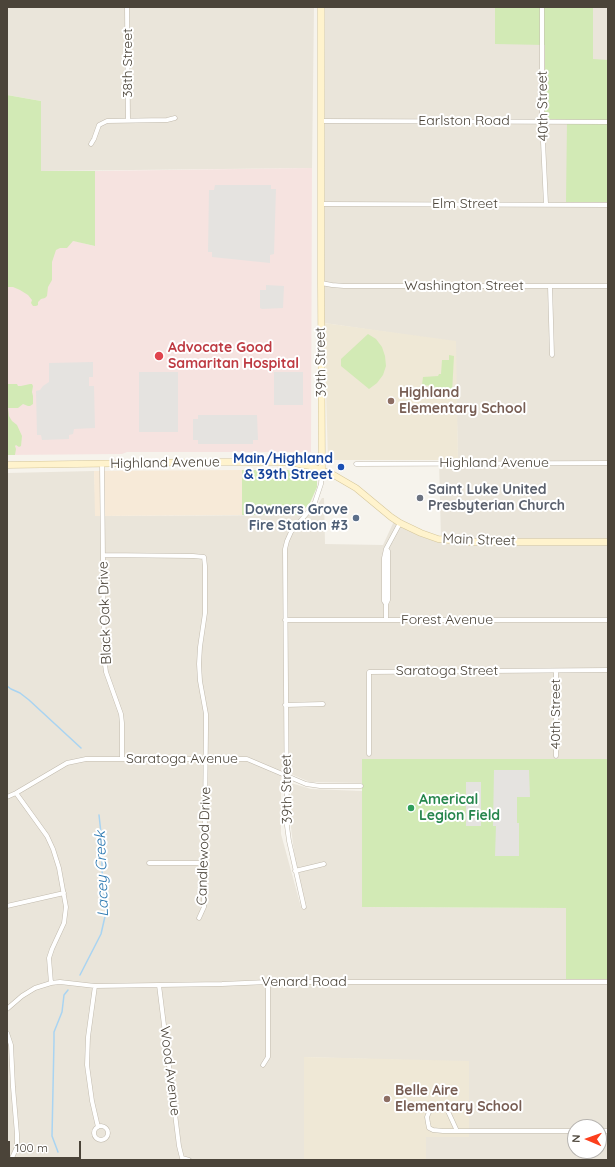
<!DOCTYPE html>
<style>
body{margin:0}
#map{position:relative;width:615px;height:1167px;overflow:hidden;background:#f6f3ec;font-family:Quicksand,sans-serif}
canvas{display:block}
.frame{position:absolute;inset:0;border:8px solid #4b4439;pointer-events:none}
.north{position:absolute;left:567px;top:1119px;width:40px;height:40px;box-sizing:border-box;background:#fff;border:1px solid #b7b4b0;border-radius:50%;rotate:272deg;font-size:11px;font-weight:700;line-height:16px;text-align:center;color:#4b4439}
.north::after{content:'';display:block;margin:auto;width:14px;height:18px;background:#fc3f1d;clip-path:polygon(50% 0,100% 100%,50% 72%,0 100%)}
.scale{position:absolute;left:8px;top:1141px;width:73px;height:18px;box-sizing:border-box;border:2px solid #4b4439;border-top:0;padding-left:5px;font-size:12px;line-height:14px;white-space:nowrap;color:#4b4439;-webkit-text-stroke:3px #fff;paint-order:stroke}
</style>
<div id="map">
<canvas width="615" height="1167"></canvas>
<div class="frame"></div>
<div class="north">N</div>
<div class="scale">100 m</div>
</div>
<script>
const g = document.querySelector('canvas').getContext('2d');
g.lineJoin = 'round';
function fill(path, color) { g.fillStyle = color; g.fill(path, 'evenodd'); }
const poly = rows => new Path2D(rows.map(r => 'M' + r).join(''));
function trace(path, color, width, dash) { g.strokeStyle = color; g.lineWidth = width; g.lineCap = dash ? 'butt' : 'round'; g.setLineDash(dash || []); g.stroke(path); }
function label(font, color, halo, rows, align = 'center') {
  g.font = font + ' Quicksand,sans-serif'; g.lineWidth = 4; g.setLineDash([]); g.textBaseline = 'middle'; g.strokeStyle = halo; g.fillStyle = color; for (const [text, x, y, turn = 0] of rows) {
    g.save(); g.translate(x, y); g.rotate((+turn || 0) * Math.PI / 180); g.textAlign = isNaN(turn) ? turn : align; if (halo) g.strokeText(text, 0, 0); g.fillText(text, 0, 0); g.restore();
  }
}
fill(poly([
 [7,7,314,7,312,168,41,171,41,101,7,95],
 [325,7,608,7,608,759,363,759,362,783,310,782,293,775,281,767,281,834,301,907,291,828,291,783,311,789,362,791,362,907,566,908,566,979,608,979,608,1160,426,1160,426,1137,469,1062,304,1057,304,1160,7,1160,7,473,94,471,96,516,310,515,317,506,322,498,324,498,325,544,383,545,395,519,441,539,439,460,458,460,455,342,324,323],
 [575,1127,599,1127,599,1151,575,1151]
]), '#eae5da');
fill(poly([
 [242,470,242,515,95,516,94,471]
]), '#f7ead8');
fill(poly([
 [324,323,456,341,458,460,328,460],
 [304,1057,469,1061,469,1137,426,1137,426,1160,304,1160]
]), '#efe8d6');
fill(poly([
 [312,168,311,452,127,452,122,454,7,455,7,225,95,246,95,171]
]), '#f6e3e0');
fill(poly([
 [495,7,593,7,593,59,608,60,608,202,566,202,567,120,545,119,545,45,495,44],
 [7,95,41,101,41,171,95,171,95,246,73,241,67,248,60,248,56,250,52,262,52,280,48,287,47,296,45,298,41,299,38,302,38,305,36,306,33,306,31,303,32,300,28,295,20,290,13,287,7,287],
 [368,334,376,339,382,347,385,356,386,366,383,375,377,383,369,389,341,366,341,359],
 [449,355,454,356,452,393,434,393,433,386,422,385,423,377,438,376,439,374,441,374,442,360,449,360],
 [7,384,17,384,18,386,21,386,30,384,32,384,33,386,32,392,33,396,33,404,30,406,28,406,23,404,18,408,8,408,9,416,12,421,17,425,22,436,21,446,19,447,16,445,15,446,16,449,15,455,7,455],
 [242,470,287,470,311,474,315,476,317,478,317,487,310,503,299,515,242,515],
 [362,759,608,759,608,979,566,979,566,908,362,907]
]), '#d2eab5');
fill(poly([
 [215,185,271,185,271,189,276,189,274,254,270,255,270,263,212,257,212,252,208,252,209,190,214,190],
 [266,285,284,286,283,308,262,309,260,308,260,290,266,290],
 [93,362,93,377,89,377,89,386,94,386,95,428,74,429,73,434,69,435,69,439,42,440,41,435,37,435,36,391,40,390,43,386,49,382,49,363],
 [139,372,178,372,178,432,139,432],
 [274,372,303,372,303,405,274,405],
 [198,415,257,415,258,440,253,440,253,444,198,444,198,440,193,440,193,419,198,419],
 [494,770,529,770,530,797,517,797,517,823,519,823,519,856,495,856,496,826,493,826],
 [466,782,481,782,481,826,466,826]
]), '#e5e3e0');
trace(poly([
 [7,686,11,689,20,693,29,700,81,748],
 [80,975,101,934,106,912,102,870,102,842,99,815],
 [58,1152,52,1136,54,1041,54,1032,62,1012,64,995,68,990]
]), '#a9d4f2', 1.5);
const street = poly([
 [127,7,128,120],
 [542,7,542,121,546,204],
 [321,121,608,122],
 [91,144,94,139,99,125,107,121,167,120,175,118],
 [321,204,608,205],
 [321,283,332,285,344,286,608,286],
 [550,286,552,355],
 [102,464,104,657,106,672,121,714,122,723,122,759],
 [356,464,608,463],
 [103,555,193,556,204,557,205,566,205,613,200,647,199,664,200,681,206,714,206,729,204,907,199,918],
 [386,604,388,600,388,551,386,549],
 [285,620,608,620],
 [386,620,386,604,384,601,384,558,386,549,400,523],
 [285,705,323,704],
 [369,754,369,672,608,670],
 [556,756,556,671],
 [16,793,47,836,53,849,59,868,66,907,64,923,52,949,49,958,51,983],
 [7,797,16,793,67,763,86,759,247,759,306,784,320,786,361,786],
 [149,863,205,863],
 [295,871,324,864],
 [7,906,64,893],
 [304,907,289,841,287,826,285,549,287,541,291,532,314,505,321,484,322,470],
 [159,985,179,1146,182,1158,189,1160],
 [95,986,88,1037,87,1065,92,1101,98,1127],
 [7,1009,22,996,35,988,51,983,60,982,95,986,222,984,268,982,608,982],
 [7,1033,11,1045,13,1087,17,1134,17,1147,11,1160],
 [263,1065,268,1057,268,982],
 '94 1133a7 7 0 1 1 14 0a7 7 0 1 1-14 0Z',
 [457,1131,446,1107,442,1105,437,1106,429,1112,427,1117,428,1123,429,1128,433,1130,443,1131,575,1131],
 [599,1131,608,1131]
]);
const secondary = poly([
 [321,7,321,283,322,470],
 [7,465,212,462,276,462,293,463,310,466,332,474,356,488,391,517,400,523,421,533,438,539,470,542,608,542]
]);
trace(street, '#c2bbae', 5);
trace(secondary, '#d6c79b', 7);
trace(street, '#fff', 4);
trace(secondary, '#fff3cd', 6);
for (const [x, y, r, color] of [
 [159,356,5,"#e0444e"],
 [391,401,4,"#8d6e63"],
 [341,467,4,"#1a4fb4"],
 [420,498,4,"#6b7280"],
 [356,518,4,"#5c6f8a"],
 [411,808,4,"#2e9e5b"],
 [387,1099,4,"#8d6e63"]
]) { const dot = new Path2D(); dot.arc(x, y, r, 0, 2 * Math.PI); g.fillStyle = color; g.fill(dot); trace(dot, '#fff', 1.5); }
label('14px', '#4b4439', '#fff', [
 ["38th Street",128,63,-90],
 ["40th Street",543,106,-91],
 ["Earlston Road",464,121],
 ["Elm Street",465,204],
 ["Washington Street",464,286],
 ["39th Street",321,362,-91],
 ["Highland Avenue",165,463,-1],
 ["Highland Avenue",494,463],
 ["Main Street",479,540,2],
 ["Black Oak Drive",105,613,-92],
 ["Forest Avenue",447,620],
 ["Saratoga Street",447,671],
 ["40th Street",556,714,-90],
 ["Saratoga Avenue",182,759],
 ["39th Street",287,789,-91],
 ["Candlewood Drive",204,846,-88],
 ["Venard Road",304,982],
 ["Wood Avenue",170,1071,83]
]);
label('bold 14px', '#be3a42', '#fff', [
 ["Advocate Good",168,348],
 ["Samaritan Hospital",168,364]
], 'left');
label('bold 14px', '#785e54', '#fff', [
 ["Highland",399,393],
 ["Elementary School",399,409],
 ["Belle Aire",395,1091],
 ["Elementary School",395,1107]
], 'left');
label('bold 14px', '#164399', '#fff', [
 ["Main/Highland",333,459],
 ["& 39th Street",333,475]
], 'right');
label('bold 14px', '#5b616d', '#fff', [
 ["Saint Luke United",428,490],
 ["Presbyterian Church",428,506]
], 'left');
label('bold 14px', '#4e5e75', '#fff', [
 ["Downers Grove",348,510],
 ["Fire Station #3",348,526]
], 'right');
label('bold 14px', '#27864d', '#fff', [
 ["Americal",419,800],
 ["Legion Field",419,816]
], 'left');
label('italic 15px', '#2e7ab2', '#fff', [
 ["Lacey Creek",102,874,-92]
]);
</script>
